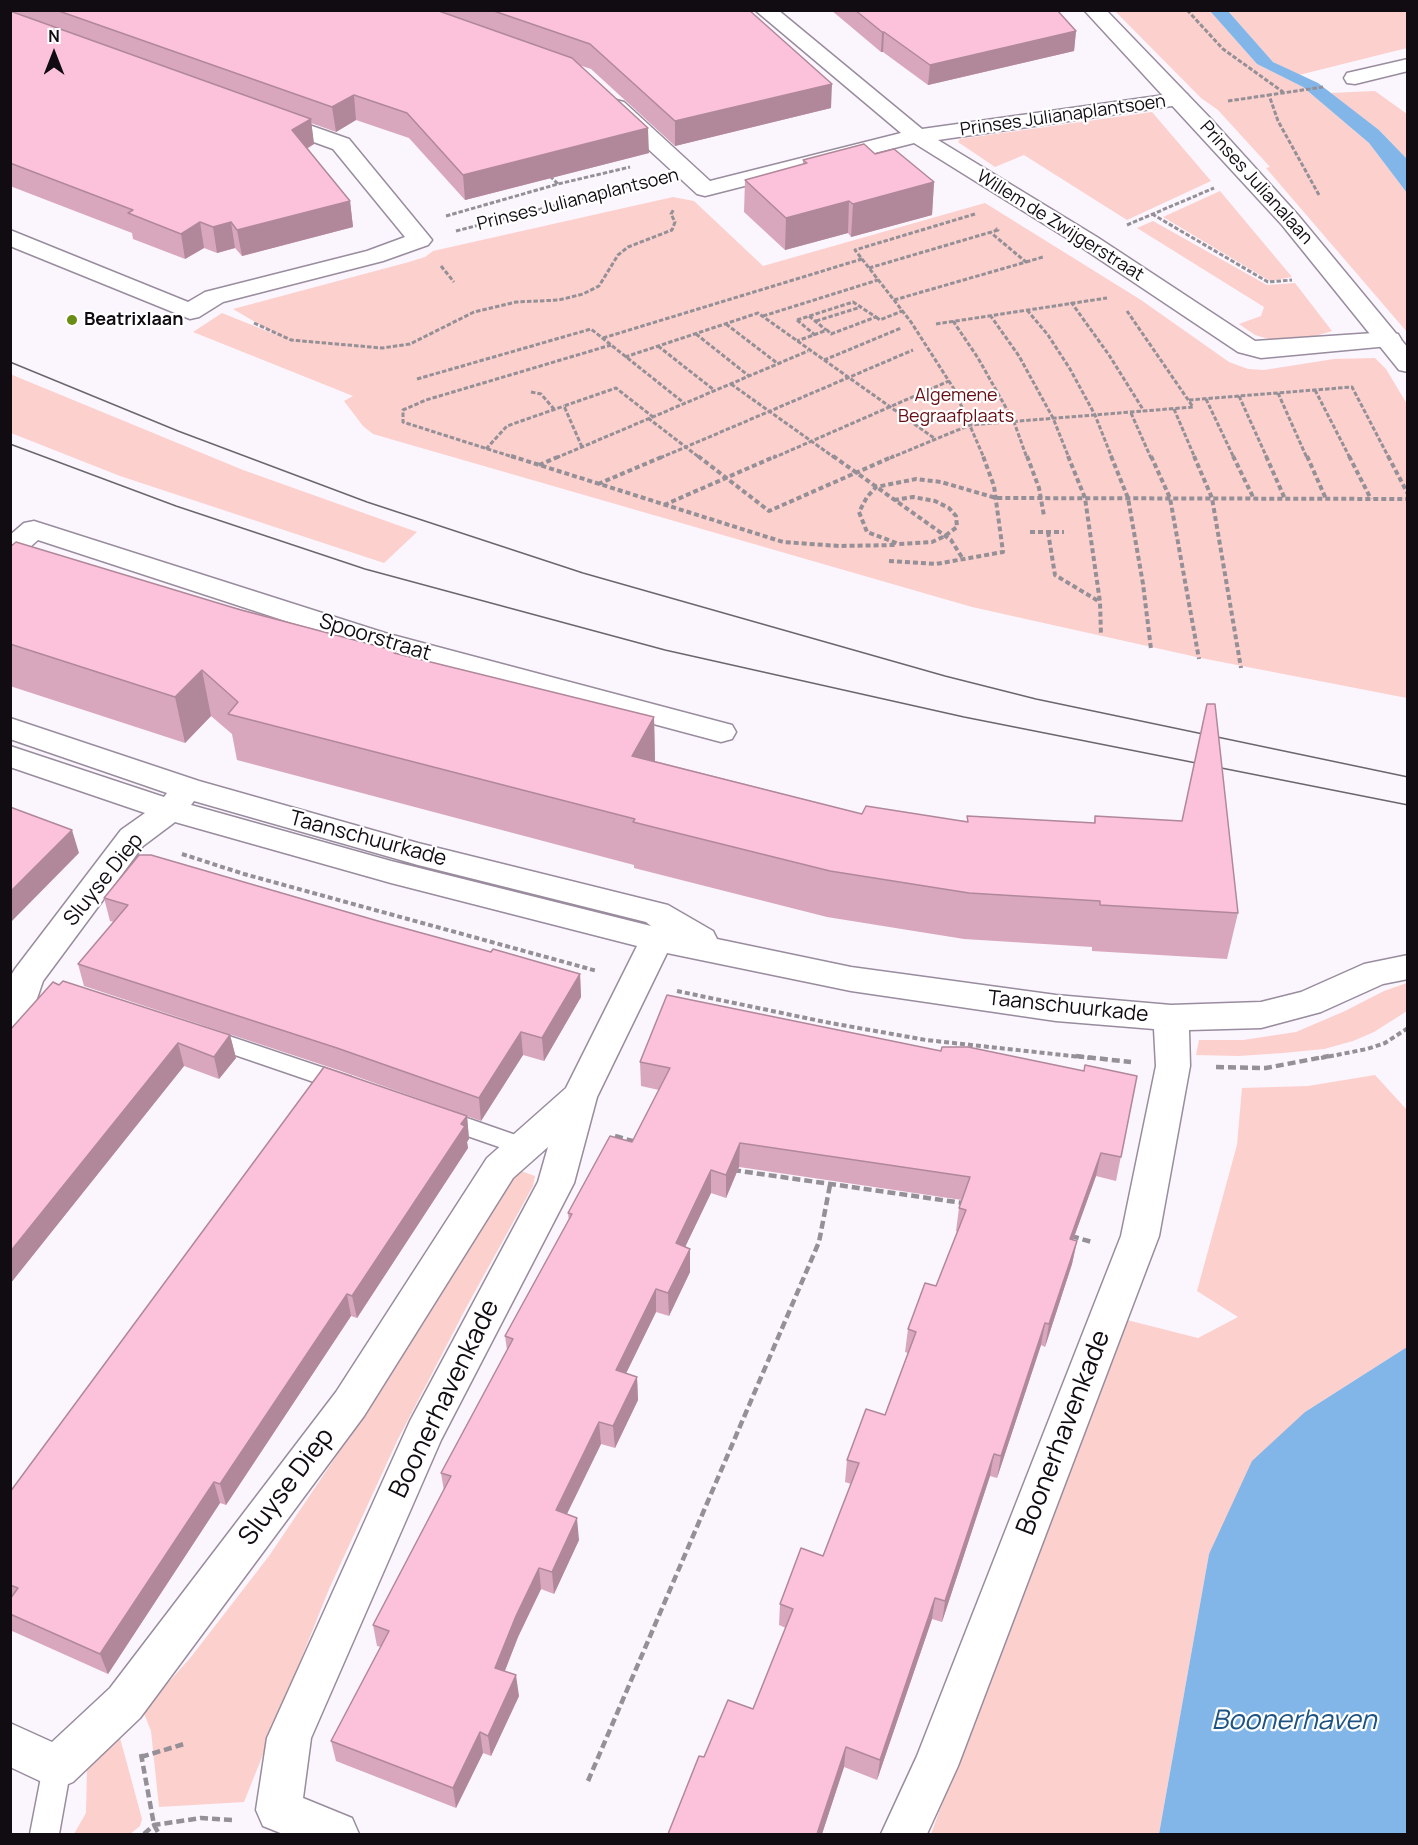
<!DOCTYPE html>
<style>
body{margin:0}
#map{position:relative;width:1418px;height:1845px;overflow:hidden;background:#fbf5fd;font-family:Manrope,sans-serif}
canvas{display:block}
.frame{position:absolute;inset:0;border:12px solid #100c12;pointer-events:none}
.north{position:absolute;left:24px;top:24px;width:60px;height:60px;-webkit-text-stroke:4px #fff;paint-order:stroke;rotate:0deg;font-size:16px;font-weight:700;line-height:24px;text-align:center;color:#100c12}
.north::after{content:'';display:block;margin:auto;width:21px;height:27px;background:#100c12;clip-path:polygon(50% 0,100% 100%,50% 72%,0 100%)}
</style>
<div id="map">
<canvas width="1418" height="1845"></canvas>
<div class="frame"></div>
<div class="north">N</div>
</div>
<script>
const g = document.querySelector('canvas').getContext('2d');
g.lineJoin = 'round';
function fill(path, color) { g.fillStyle = color; g.fill(path, 'evenodd'); }
const poly = rows => new Path2D(rows.map(r => 'M' + r).join(''));
function trace(path, color, width, dash) { g.strokeStyle = color; g.lineWidth = width; g.lineCap = dash ? 'butt' : 'round'; g.setLineDash(dash || []); g.stroke(path); }
function label(font, color, halo, rows, align = 'center') {
  g.font = font + ' Manrope,sans-serif'; g.lineWidth = 4.5; g.setLineDash([]); g.textBaseline = 'middle'; g.strokeStyle = halo; g.fillStyle = color; for (const [text, x, y, turn = 0] of rows) {
    g.save(); g.translate(x, y); g.rotate((+turn || 0) * Math.PI / 180); g.textAlign = isNaN(turn) ? turn : align; if (halo) g.strokeText(text, 0, 0); g.fillText(text, 0, 0); g.restore();
  }
}
fill(poly([
 [1115,11,1210,11,1257,64,1303,87,1369,143,1407,193,1407,332,1266,168,1270,167,1218,110,1201,98],
 [1228,11,1407,11,1407,48,1299,75,1273,62],
 [1375,91,1407,114,1407,159,1379,130,1330,93],
 [1152,112,1211,181,1127,220,1024,155,995,167,958,142,960,139],
 [1220,191,1292,277,1270,281,1163,217],
 [673,197,694,201,763,266,985,203,1141,300,1229,362,1248,369,1264,370,1334,359,1375,358,1386,369,1407,404,1407,698,1201,658,972,607,373,434,363,426,344,401,353,396,193,332,222,313,279,336,233,309,409,262,425,257,433,251],
 [1153,221,1267,285,1295,283,1332,331,1312,337,1272,340,1255,335,1239,324,1261,316,1264,307,1137,228],
 [10,374,243,470,417,532,384,563,120,476,11,433],
 [1407,983,1407,1011,1374,1032,1353,1041,1324,1049,1283,1053,1239,1056,1196,1055,1199,1040,1243,1040,1296,1032,1345,1011,1384,991],
 [1375,1075,1407,1110,1407,1347,1305,1412,1209,1554,1159,1834,931,1834,1119,1318,1198,1338,1238,1317,1197,1291,1237,1145,1242,1088,1308,1086],
 [521,1171,535,1176,533,1186,467,1306,397,1441,329,1589,244,1802,159,1807,151,1731,143,1711,191,1657,269,1556,372,1403,510,1176],
 [120,1738,142,1819,140,1826,130,1834,74,1834,86,1813,87,1768]
]), '#fcd0cc');
fill(poly([
 [1210,11,1228,11,1273,62,1318,83,1379,130,1407,159,1407,193,1369,143,1303,87,1257,64],
 [1407,1347,1407,1834,1159,1834,1209,1554,1252,1461,1305,1412]
]), '#82b6e8');
const service = poly([
 [205,1028,351,1077,354,1083,351,1089,343,1092,197,1042,194,1036,197,1030,205,1028],
 [441,1109,530,1140,533,1146,530,1152,522,1155,433,1124,430,1118,433,1112,441,1109],
 [57,1753,67,1757,71,1767,59,1834,30,1834,43,1767,47,1757,57,1753]
]);
const minor = poly([
 [755,10,778,10,922,129,1179,93,1187,94,1190,99,1187,104,1179,105,938,140,1097,237,1255,341,1389,332,1398,334,1401,339,1398,344,1389,346,1261,358,1238,352,1081,247,914,143,705,196,697,194,608,112,605,107,608,102,616,100,624,102,710,181,901,133,755,10],
 [1408,59,1408,71,1355,84,1347,83,1344,78,1347,73,1408,59],
 [272,112,349,139,428,235,432,240,428,245,383,261,223,302,199,317,190,319,10,246,10,230,188,302,205,292,367,251,405,237,333,149,264,124,261,119,264,114,272,112],
 [34,521,385,633,732,725,736,732,732,739,721,742,365,647,38,540,20,556,10,558,10,535,24,523,34,521],
 [10,718,199,781,418,843,668,905,713,931,717,939,851,967,1056,995,1171,1005,1261,1002,1301,992,1364,964,1408,955,1408,979,1383,984,1321,1012,1261,1028,1189,1030,1190,1066,1159,1236,958,1766,927,1834,881,1834,917,1756,1121,1236,1156,1066,1154,1029,1056,1021,851,991,667,953,597,1097,574,1183,441,1440,311,1738,303,1798,352,1818,359,1834,283,1834,263,1826,256,1810,267,1738,410,1421,538,1182,548,1147,513,1178,364,1416,140,1718,73,1782,57,1789,10,1767,10,1723,52,1742,110,1688,336,1392,487,1158,566,1088,637,946,391,883,175,822,143,846,43,981,32,1013,22,1024,10,1028,10,977,15,969,121,830,145,813,10,767,10,746,164,797,167,793,10,739,10,718],
 [194,801,418,865,646,922,651,926,391,861,191,805,194,801]
]);
const tertiary = poly([
 [1084,10,1106,10,1211,119,1298,215,1408,348,1408,372,1399,370,1282,225,1084,10]
]);
trace(service, '#988c9e', 3);
trace(minor, '#988c9e', 3);
trace(tertiary, '#988c9e', 3);
trace(poly([
 [1187,10,1223,49,1283,92],
 [1228,101,1269,95],
 [550,176,558,184],
 [1319,195,1278,121,1269,95,1323,87],
 [975,214,855,250,911,322,954,389,984,458],
 [1152,214,1268,282,1292,280],
 [446,216,558,184,630,167],
 [1127,225,1214,188],
 [456,231,646,182],
 [1026,262,1043,257],
 [441,266,454,282],
 [869,268,998,230,996,228],
 [894,300,1026,262,990,232],
 [1071,302,1109,355,1144,411],
 [1027,310,1048,335,1070,369,1095,415,1112,458],
 [990,315,1019,356,1053,418,1069,458],
 [763,316,878,280],
 [809,316,826,330],
 [876,317,880,320,902,311],
 [797,320,853,302,876,317,831,334,827,330,797,341],
 [797,320,815,335],
 [816,321,861,307],
 [953,321,978,358,1014,422,1027,458],
 [254,323,291,340,382,348,410,344,474,312,516,302,559,300,583,294,599,286,618,255,628,247,672,230,675,222,671,214,674,209],
 [726,324,777,363],
 [936,324,1107,298],
 [696,334,749,376],
 [603,338,862,259],
 [658,346,714,390],
 [625,357,758,313,934,438],
 [824,360,901,328],
 [417,379,591,329,684,403],
 [731,384,835,458],
 [1315,390,1350,458],
 [531,392,541,394,554,409],
 [1278,393,1307,458],
 [1239,396,1267,458],
 [1206,399,1234,458],
 [1189,400,1352,387,1389,458],
 [1174,409,1195,458],
 [1131,413,1151,458],
 [648,418,700,458],
 [582,447,564,406,616,388,653,417],
 [486,449,507,426,564,406],
 [516,458,403,422,403,410,426,400,611,345],
 [556,458,808,351],
 [660,458,913,350],
 [773,458,949,381],
 [890,458,970,425,1193,407,1127,311]
]), '#959097', 3, [4.5, 2]);
trace(poly([
 [511,456,783,542,839,546,895,545],
 [698,456,769,511,894,456],
 [833,456,951,540,963,559],
 [1027,456,1039,488,1044,516],
 [1068,456,1085,498,1100,602,1101,635],
 [1111,456,1128,498,1143,584,1151,649],
 [1151,456,1170,498,1199,659],
 [1194,456,1212,498,1241,668],
 [1233,456,1254,499],
 [1266,456,1285,499],
 [1307,456,1326,499],
 [1349,456,1371,499],
 [1388,456,1408,494],
 [539,465,560,456],
 [598,484,664,456],
 [894,500,913,497,935,501,949,508,956,516,957,527,945,536,932,542,899,544,867,532,859,512,867,497,876,487,916,479,941,482,996,498,1408,499],
 [664,505,776,456],
 [1030,532,1064,532],
 [1048,532,1055,575,1100,602],
 [889,561,936,564,1003,552,994,486,983,456],
 [182,854,244,874,597,971],
 [677,991,825,1022,926,1040,1090,1058],
 [1321,1058,1367,1049,1385,1043,1408,1028]
]), '#959097', 4, [5, 3]);
trace(poly([
 [1076,1056,1131,1062],
 [1216,1067,1266,1068,1329,1056],
 [615,1136,636,1142],
 [733,1170,963,1203],
 [1071,1236,1092,1242],
 [141,1754,154,1825,159,1834],
 [141,1757,184,1744],
 [588,1781,819,1242,830,1185],
 [144,1834,154,1825,201,1818,232,1820]
]), '#959097', 4.5, [8, 4]);
fill(service, '#fff');
fill(minor, '#fff');
fill(tertiary, '#fff');
trace(poly([
 [10,362,178,431,367,502,583,573,945,676,1036,699,1408,777],
 [10,444,176,506,365,569,665,650,964,717,1408,805]
]), '#6b666d', 1.5);
fill(poly([
 [10,10,749,10,831,108,675,146,591,69,579,65,649,153,465,200,409,138,356,120,336,132,311,123,314,144,307,149,350,201,353,227,242,256,235,248,217,253,204,248,185,259,133,239,132,233,10,186],
 [831,10,1057,10,1076,31,1074,51,928,85,883,52,881,52],
 [875,154,934,182,932,215,851,237,848,233,785,250,744,212,745,180,803,164,803,160],
 [10,547,396,651,396,654,654,717,655,761,862,814,967,821,967,816,1094,823,1095,816,1238,913,1227,959,1092,951,1092,947,964,939,827,917,634,868,634,865,237,760,232,734,211,716,185,743,10,686],
 [104,898,378,921,491,952,580,974,581,997,544,1061,523,1055,481,1121,341,1071,84,986,78,964,114,922,110,921],
 [10,1030,230,1035,236,1058,219,1079,184,1066,10,1284],
 [941,1051,1084,1071,1137,1076,1116,1181,1096,1176,1073,1240,1077,1241,1072,1264,1045,1347,1041,1345,997,1478,990,1476,942,1622,932,1619,877,1780,844,1767,822,1834,668,1834,704,1757,753,1709,786,1628,779,1625,780,1604,823,1556,851,1484,845,1482,847,1460,885,1415,908,1353,905,1352,908,1329,936,1286,958,1232,956,1231,959,1208,962,1200,739,1167,726,1198,711,1193,685,1247,690,1272,669,1316,656,1312,626,1373,637,1377,638,1400,615,1448,601,1444,567,1514,579,1540,554,1594,541,1589,518,1637,505,1671,519,1696,491,1756,483,1753,456,1808,336,1761,331,1741,381,1647,377,1646,373,1625,444,1491,441,1473,507,1350,505,1336,569,1221,568,1213,632,1142,659,1090,641,1086,640,1062],
 [467,1116,469,1139,467,1142,468,1148,357,1318,351,1316,226,1505,220,1503,108,1674,12,1631,10,1628,10,1492]
]), '#d9a7bd');
fill(poly([
 [1076,31,1074,51,928,85,930,65],
 [882,32,884,32,883,52,881,52],
 [832,84,831,108,675,146,675,121],
 [354,95,356,120,336,132,332,107],
 [311,119,314,144,295,155,292,130],
 [648,128,649,153,465,200,463,175],
 [934,182,932,215,851,237,853,204],
 [350,201,353,227,242,256,237,230],
 [849,201,848,233,785,250,786,218],
 [200,222,204,248,185,259,181,234],
 [231,222,235,248,217,253,213,227],
 [202,670,211,716,185,743,175,697],
 [654,717,655,763,632,756],
 [72,830,79,853,10,923,10,892],
 [580,974,581,997,544,1061,542,1038],
 [521,1032,523,1055,481,1121,479,1098],
 [230,1035,236,1058,219,1079,214,1057],
 [178,1043,184,1066,10,1284,10,1252],
 [467,1116,469,1139,467,1142,468,1148,357,1318,352,1296],
 [740,1143,739,1167,726,1198,726,1175],
 [1101,1153,1096,1176,1065,1262,1070,1239],
 [711,1170,711,1193,676,1266,676,1243],
 [1077,1241,1072,1264,1045,1347,1049,1324],
 [690,1249,690,1272,669,1316,668,1293],
 [656,1289,656,1312,617,1392,616,1370],
 [347,1294,351,1316,226,1505,220,1484],
 [1045,1323,1041,1345,997,1478,1001,1456],
 [637,1377,638,1400,615,1448,613,1426],
 [599,1422,601,1444,558,1532,556,1510],
 [994,1454,990,1476,942,1622,945,1601],
 [214,1482,220,1503,108,1674,100,1654],
 [577,1518,579,1540,554,1594,552,1572],
 [539,1568,541,1589,518,1637,498,1688,495,1668,516,1616],
 [935,1598,932,1619,877,1780,880,1760],
 [516,1675,519,1696,491,1756,488,1736],
 [480,1732,483,1753,456,1808,453,1788],
 [846,1747,844,1767,822,1834,817,1834]
]), '#b0889a');
const building = poly([
 [56,10,436,10,572,58,648,128,463,175,407,113,354,95,332,107,56,10],
 [491,10,749,10,832,84,675,121,590,44,491,10],
 [855,10,1057,10,1076,31,930,65,884,32,882,32,855,10],
 [10,11,311,119,292,130,350,201,237,230,231,222,213,227,200,222,181,234,128,213,133,210,10,163,10,11],
 [864,144,875,154,894,149,934,182,853,204,849,201,786,218,745,180,807,163,803,160,864,144],
 [16,542,241,610,396,651,394,653,654,717,632,756,862,814,866,806,968,822,967,816,1095,823,1095,816,1182,821,1207,704,1215,704,1238,913,1100,905,1100,901,969,893,830,871,633,822,635,819,228,714,238,702,202,670,175,697,10,644,10,547,16,542],
 [10,807,72,830,10,892,10,807],
 [139,855,151,855,378,921,491,952,493,949,580,974,542,1038,521,1032,479,1098,337,1048,78,964,128,905,104,898,139,855],
 [63,981,230,1035,214,1057,178,1043,10,1252,10,1030,53,982,59,985,63,981],
 [667,995,941,1051,942,1047,968,1047,1084,1071,1085,1065,1137,1076,1121,1157,1101,1153,1070,1239,1077,1241,1049,1324,1045,1323,1001,1456,994,1454,945,1601,935,1598,880,1760,846,1747,817,1834,668,1834,699,1756,704,1757,728,1700,753,1709,793,1609,780,1604,801,1548,823,1556,859,1463,847,1460,866,1409,885,1415,916,1332,908,1329,925,1283,936,1286,966,1210,959,1208,970,1177,740,1143,726,1175,711,1170,676,1243,690,1249,668,1293,656,1289,616,1370,637,1377,613,1426,599,1422,556,1510,577,1518,552,1572,539,1568,516,1616,495,1668,516,1675,488,1736,480,1732,453,1788,331,1741,389,1631,373,1625,451,1476,441,1473,513,1339,505,1336,572,1214,568,1213,610,1136,632,1142,670,1068,640,1062,667,995],
 [324,1067,467,1116,461,1124,465,1126,352,1296,347,1294,220,1484,214,1482,100,1654,10,1614,10,1599,18,1588,10,1585,10,1492,324,1067]
]);
fill(building, '#fcc2dc');
trace(building, '#b0889a', 1.5);
for (const [x, y, r, color] of [
 [72,320,6,"#698d15"]
]) { const dot = new Path2D(); dot.arc(x, y, r, 0, 2 * Math.PI); g.fillStyle = color; g.fill(dot); trace(dot, '#fff', 2); }
label('18px', '#100c12', '#fff', [
 ["Prinses Julianaplantsoen",1063,116,-8],
 ["Prinses Julianalaan",1256,183,48],
 ["Prinses Julianaplantsoen",578,200,-14],
 ["Willem de Zwijgerstraat",1060,226,32]
]);
label('bold 18px', '#100c12', '#fff', [
 ["Beatrixlaan",84,320]
], 'left');
label('18px', '#660d13', '#fff', [
 ["Algemene",956,396],
 ["Begraafplaats",956,417]
]);
label('21px', '#100c12', '#fff', [
 ["Spoorstraat",375,638,17],
 ["Taanschuurkade",368,839,15],
 ["Sluyse Diep",104,880,-51],
 ["Taanschuurkade",1068,1007,6]
]);
label('26px', '#100c12', '#fff', [
 ["Boonerhavenkade",445,1399,-64],
 ["Boonerhavenkade",1064,1433,-69],
 ["Sluyse Diep",287,1487,-53]
]);
label('italic 27px', '#1d5383', '#fff', [
 ["Boonerhaven",1294,1721]
]);
</script>
